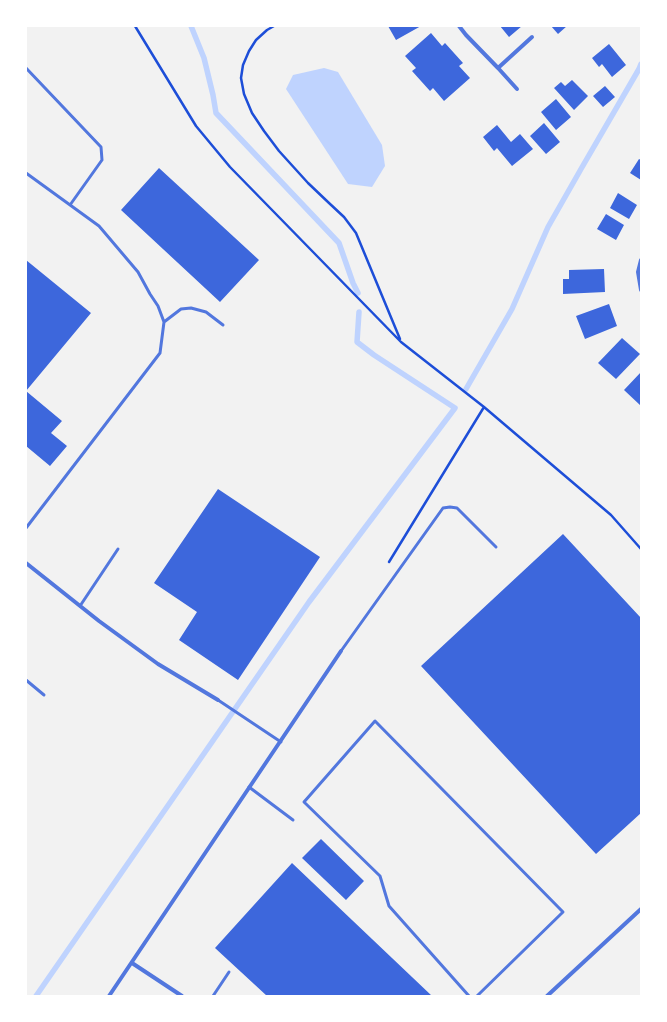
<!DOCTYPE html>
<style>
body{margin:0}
#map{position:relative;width:667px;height:1022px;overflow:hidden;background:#f2f2f2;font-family:Overpass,sans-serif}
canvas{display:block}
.frame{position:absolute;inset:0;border:27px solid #fff;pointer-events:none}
</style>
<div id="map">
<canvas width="667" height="1022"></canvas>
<div class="frame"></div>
</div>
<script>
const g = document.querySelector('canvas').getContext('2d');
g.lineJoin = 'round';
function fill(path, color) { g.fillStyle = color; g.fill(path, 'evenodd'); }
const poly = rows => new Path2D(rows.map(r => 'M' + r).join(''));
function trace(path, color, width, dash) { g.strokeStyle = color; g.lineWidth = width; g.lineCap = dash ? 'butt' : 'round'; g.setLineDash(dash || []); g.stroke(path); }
fill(poly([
 [324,68,338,72,382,145,385,166,372,187,348,184,286,89,293,75]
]), '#bfd3fe');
trace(poly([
 [191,26,204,58,213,95,216,113,339,243,353,283,358,293],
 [466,389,512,309,548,227,581,169,639,69,641,64],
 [36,996,309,602,455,408,374,355,357,342,359,312]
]), '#bfd3fe', 5.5);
fill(poly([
 [388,26,421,26,396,40],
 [500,26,522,26,509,37],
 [551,26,567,26,558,34],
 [431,33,442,46,445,43,463,63,459,66,470,78,444,101,433,88,430,91,412,71,416,68,405,56],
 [609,44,626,65,612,77,602,64,599,67,592,58],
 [572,80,588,96,574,110,554,88,561,82,565,86],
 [605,86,615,97,603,107,593,96],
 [556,99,571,117,556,130,541,112],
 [544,123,560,142,546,154,530,136],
 [497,125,511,142,520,134,533,149,512,166,497,148,494,151,483,137],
 [639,159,641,160,641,180,630,173],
 [159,168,259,260,220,302,121,210],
 [618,193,637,205,629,219,610,208],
 [606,214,624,225,616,240,597,229],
 [26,260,91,313,26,391,62,421,51,433,67,446,50,466,26,446],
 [604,269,605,292,563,294,563,279,569,279,569,270],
 [609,304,617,326,585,339,576,316],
 [622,338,640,354,616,379,598,363],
 [641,372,641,406,624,390],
 [218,489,320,557,238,680,179,640,197,612,154,583],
 [563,534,641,618,641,813,596,854,421,666],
 [321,839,364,881,346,900,302,858],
 [292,863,432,996,267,996,215,948]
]), '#3d67dc');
trace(poly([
 [135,26,196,126,230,167,401,342,484,407,611,515,641,549],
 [274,26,267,30,256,40,249,51,243,65,241,78,244,94,252,113,264,131,279,151,308,183,329,203,344,217,356,233,400,339],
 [389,562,484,407]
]), '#1d4ed8', 2.5);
trace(poly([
 [26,68,101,147,102,160,70,205],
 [26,173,99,226,138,272,150,294,158,306,164,322,160,353,26,528],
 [164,322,181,309,191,308,206,312,223,325],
 [80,606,118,549],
 [341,651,443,508,450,507,457,508,496,547],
 [26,680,44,695],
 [218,700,281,742],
 [249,787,293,820],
 [213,996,229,972],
 [469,996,389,906,380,876,304,802,375,721,563,912,477,996]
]), '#5277de', 3);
trace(poly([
 [459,26,466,35,498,68,517,89],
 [498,68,532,37],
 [641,260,638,272,641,290],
 [26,563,99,621,158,664,218,700],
 [132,963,182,996],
 [109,996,341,651],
 [547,996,641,909]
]), '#5277de', 4);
</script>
